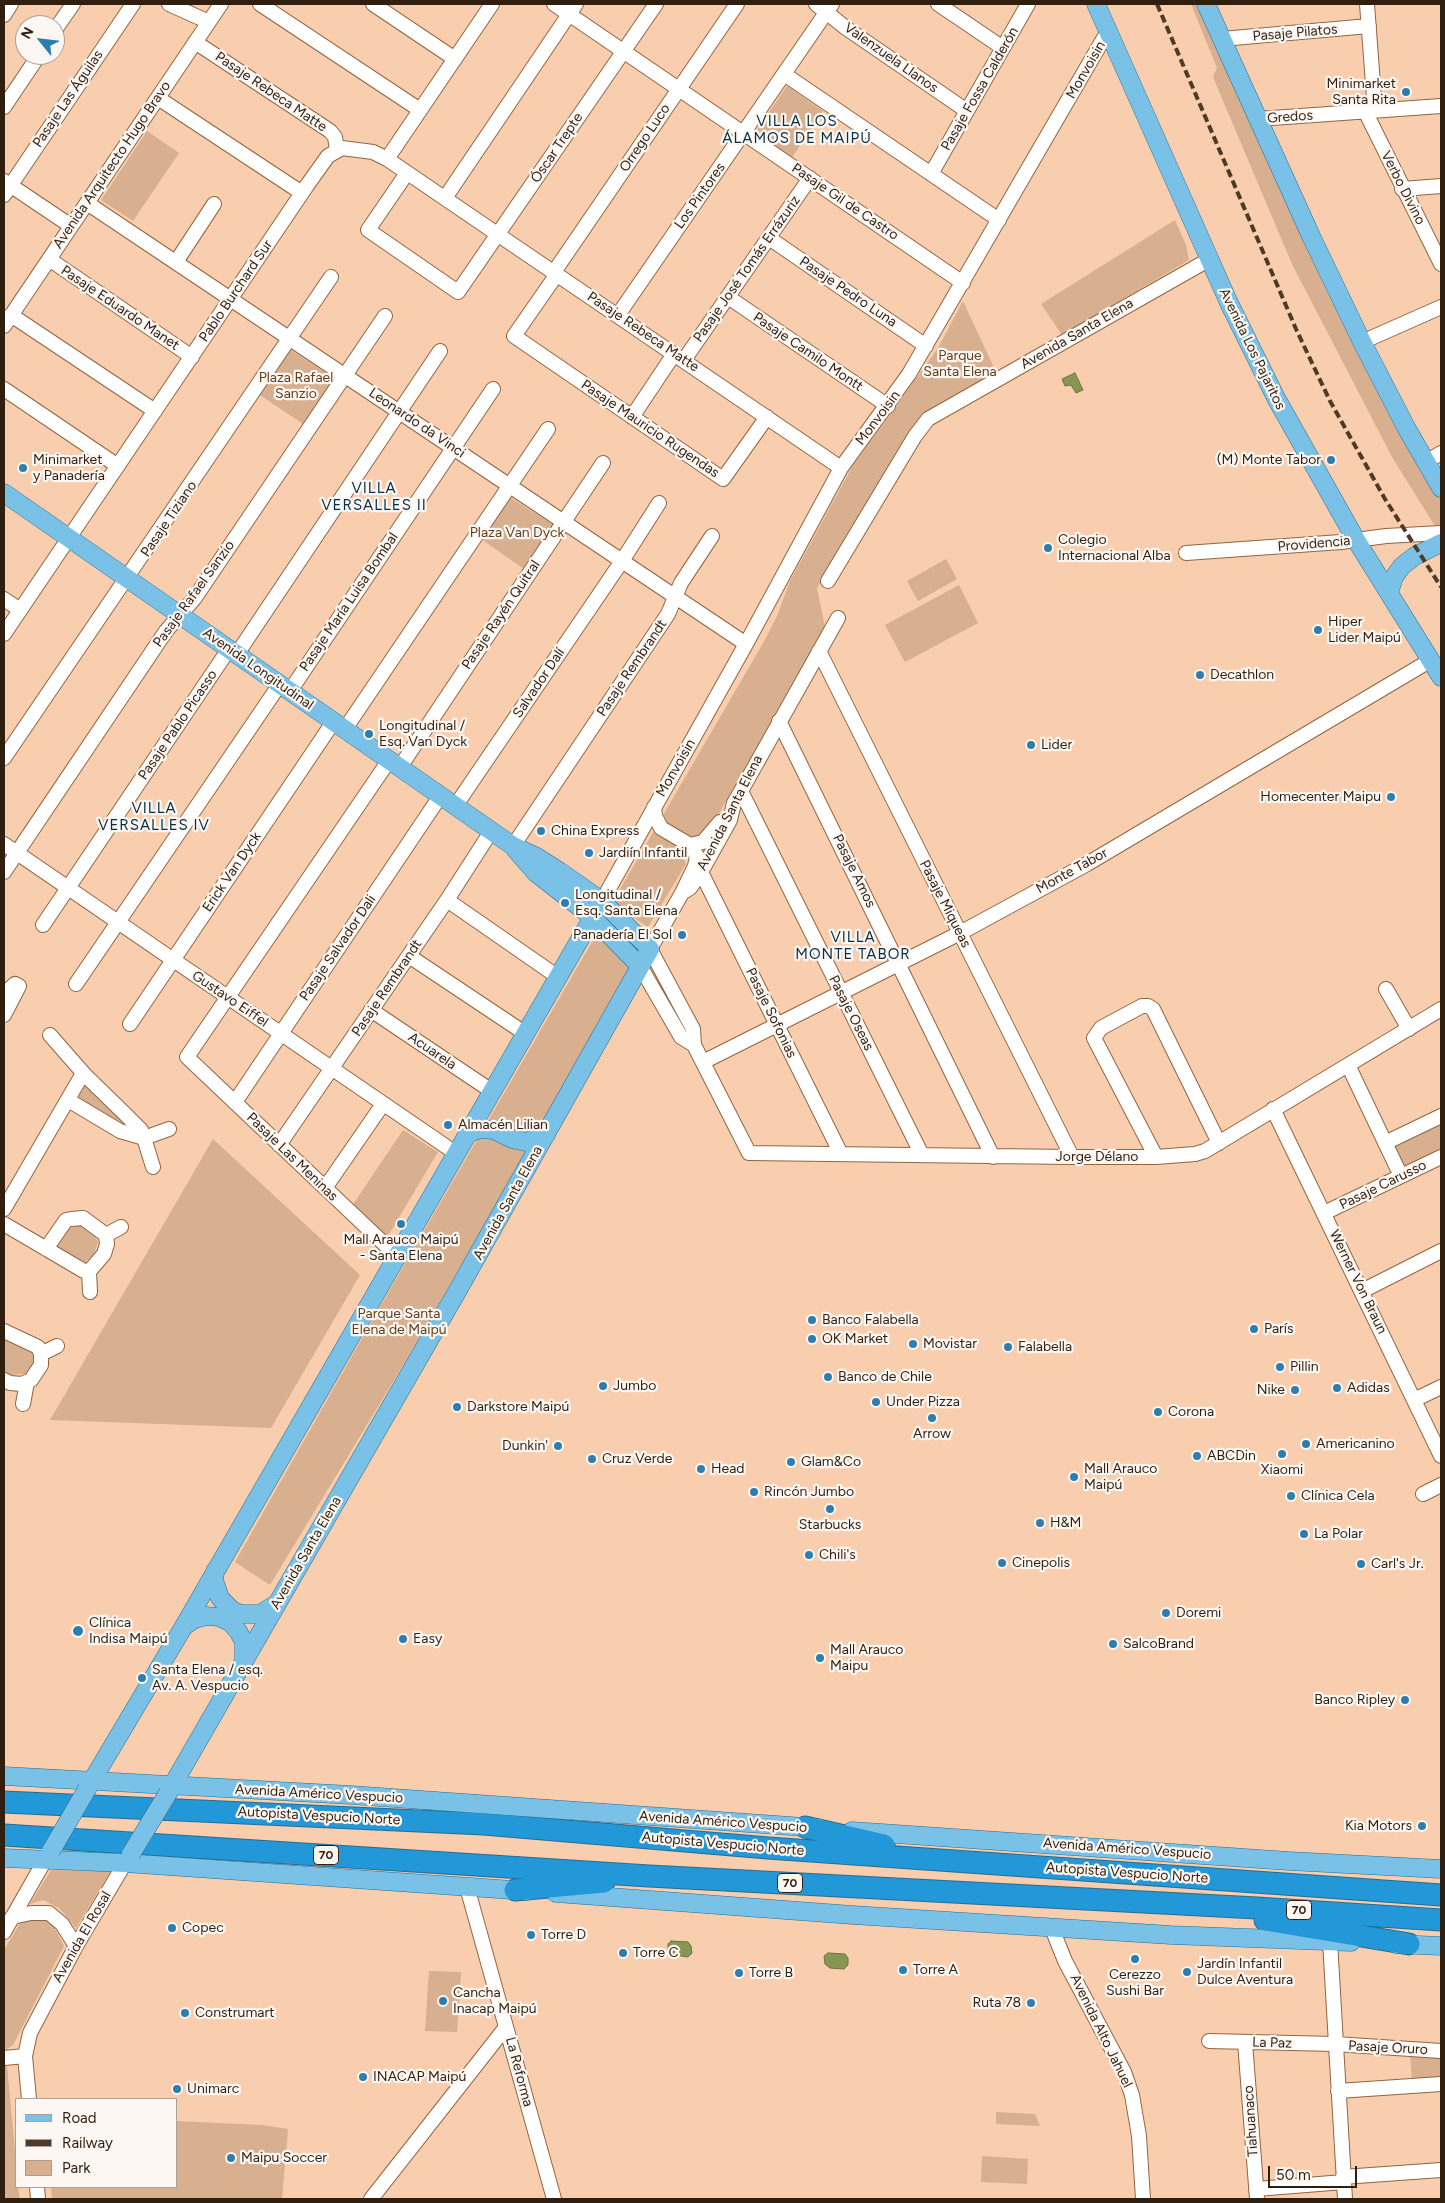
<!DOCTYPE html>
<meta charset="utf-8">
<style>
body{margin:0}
#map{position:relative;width:1445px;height:2203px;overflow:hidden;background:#f8ceaf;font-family:Figtree,sans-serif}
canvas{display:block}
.frame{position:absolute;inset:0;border:5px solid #301e0e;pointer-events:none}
.legend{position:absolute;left:15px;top:2098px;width:162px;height:90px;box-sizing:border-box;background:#fdf7f3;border:1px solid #aba097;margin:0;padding:6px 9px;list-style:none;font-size:15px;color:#301e0e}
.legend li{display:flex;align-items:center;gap:10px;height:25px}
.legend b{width:25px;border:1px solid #aba097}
.north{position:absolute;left:15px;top:15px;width:50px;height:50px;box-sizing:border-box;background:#fdf7f3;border:1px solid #aba097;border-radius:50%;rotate:299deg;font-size:14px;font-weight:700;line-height:20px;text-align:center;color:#301e0e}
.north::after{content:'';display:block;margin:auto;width:18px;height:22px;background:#2d7eaf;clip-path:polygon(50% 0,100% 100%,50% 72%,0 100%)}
.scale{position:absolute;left:1268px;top:2166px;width:89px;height:22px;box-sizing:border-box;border:2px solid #301e0e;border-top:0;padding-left:6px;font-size:15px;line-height:18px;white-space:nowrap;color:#301e0e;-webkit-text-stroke:4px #fdf7f3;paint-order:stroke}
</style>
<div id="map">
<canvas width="1445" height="2203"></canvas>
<div class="frame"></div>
<ul class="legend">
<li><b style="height:6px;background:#7ac1e8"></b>Road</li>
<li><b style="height:6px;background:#4f3927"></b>Railway</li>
<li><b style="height:14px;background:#d8af8f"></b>Park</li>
</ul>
<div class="north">N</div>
<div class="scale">50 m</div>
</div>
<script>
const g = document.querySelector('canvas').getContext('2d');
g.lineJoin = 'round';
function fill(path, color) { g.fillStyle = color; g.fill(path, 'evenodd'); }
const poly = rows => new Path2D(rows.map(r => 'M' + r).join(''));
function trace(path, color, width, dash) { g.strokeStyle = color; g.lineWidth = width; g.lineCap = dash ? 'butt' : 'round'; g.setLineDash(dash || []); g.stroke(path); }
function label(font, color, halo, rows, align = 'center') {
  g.font = font + ' Figtree,sans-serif'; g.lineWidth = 4.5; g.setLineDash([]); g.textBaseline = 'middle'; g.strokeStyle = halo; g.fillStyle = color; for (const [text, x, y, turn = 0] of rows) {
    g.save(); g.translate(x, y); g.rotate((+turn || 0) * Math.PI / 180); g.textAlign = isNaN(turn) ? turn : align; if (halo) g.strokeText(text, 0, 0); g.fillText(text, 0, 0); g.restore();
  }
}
fill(poly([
 [1191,4,1200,4,1325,287,1405,439,1441,498,1441,526,1435,526,1392,457,1292,264,1213,77,1217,68],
 [787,86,823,111,791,159,754,134],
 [147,131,179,153,133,221,101,200],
 [1175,220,1186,245,1189,260,1062,335,1041,304],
 [963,301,997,374,915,425,817,588,825,627,708,833,701,840,681,850,686,864,648,927,612,903,766,638,777,616,790,581,852,467,938,348],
 [288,348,335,379,303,424,257,393],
 [508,496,555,526,524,569,481,539],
 [946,559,957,579,918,601,907,581],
 [959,585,978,623,905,662,885,625],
 [596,935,602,936,628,962,628,977,405,1362,270,1585,235,1562,385,1298],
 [86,1084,133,1129,77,1099],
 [1441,1121,1441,1151,1404,1169,1392,1144],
 [403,1130,438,1152,385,1241,350,1209],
 [213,1139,360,1275,271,1428,50,1420],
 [83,1223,92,1231,98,1242,94,1254,85,1262,55,1247,71,1224],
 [4,1336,33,1348,36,1365,26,1374,8,1375,4,1373],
 [51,1870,111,1871,76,1928,59,1908,43,1900,30,1904],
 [36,1917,51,1921,64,1946,13,2045,4,2051,4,1950,20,1923],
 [429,1971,461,1972,457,2032,425,2031],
 [1410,2055,1441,2055,1441,2080,1412,2081],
 [4,2065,7,2065,16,2162,16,2187,18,2187,20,2199,4,2199],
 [996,2112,1035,2114,1040,2126,996,2124],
 [176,2121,262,2125,288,2129,282,2199,52,2199,51,2187,176,2187],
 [982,2156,1028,2159,1027,2184,981,2182]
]), '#d8af8f');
const water = poly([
 [1075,373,1083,390,1076,393,1071,385,1065,386,1062,379,1075,373],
 [671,1941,688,1942,691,1946,692,1953,688,1957,674,1955,668,1952,668,1944,671,1941],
 [828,1953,845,1954,848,1958,848,1965,844,1969,830,1968,825,1964,824,1956,828,1953]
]);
fill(water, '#889654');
trace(water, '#6e723f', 1);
const minor = poly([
 [169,4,209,22],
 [260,4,420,110],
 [373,4,455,59],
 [554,4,963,283],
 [816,4,846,28,967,111],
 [938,4,1003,48],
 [1367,4,1375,111],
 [4,15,11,4],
 [55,30,73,4],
 [1222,39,1369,26],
 [195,42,330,131,335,137,337,150],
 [784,74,999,220],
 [158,98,302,193],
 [4,107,39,55],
 [1365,111,1441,264],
 [1258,119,1441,106],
 [387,159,492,4],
 [407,173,368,230,458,292,656,4],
 [931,174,1028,4],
 [4,181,71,226],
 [1402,189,1441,186],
 [4,195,133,4],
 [445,198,576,4],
 [87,203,746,644],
 [769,238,926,346],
 [49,259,192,357],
 [176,262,214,204],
 [554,272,737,4],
 [557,274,514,336,723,479,767,417],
 [728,297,888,406],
 [11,315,155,411],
 [618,315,832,4],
 [4,326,221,4],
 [1362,342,1441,307],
 [684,360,810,178],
 [4,389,118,466],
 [632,417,674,354],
 [1426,462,1441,453],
 [1186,553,1341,542,1386,536,1441,533],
 [828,581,915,436,928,419,1210,259],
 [4,599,20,610],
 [4,634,308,184,328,156,342,148,373,152,387,159,841,468],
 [819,651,1072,1157],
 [237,654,440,351],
 [290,691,493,389],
 [779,721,993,1157],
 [345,729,548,429],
 [4,758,331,277],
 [390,759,187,1057,397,1256],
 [400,767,603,463],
 [741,791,922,1155],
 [456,805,622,561,659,503],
 [654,807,655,816,661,828,690,845,697,856,695,866,682,893,650,949,693,1029,694,1045],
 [4,844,457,1154],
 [690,845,703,842,720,822],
 [513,846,668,614,681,583,712,536],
 [4,872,166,631,194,599,385,316],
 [701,872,841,1154],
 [682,893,690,888,701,872,730,820,734,803,741,791,838,618],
 [447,900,558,977],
 [602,901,746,644,841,468,909,374,1108,31],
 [43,925,229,649],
 [409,956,526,1034],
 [640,966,681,1037,694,1045,749,1153,1072,1157,1156,1157,1195,1154,1205,1151,1441,1009],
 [76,984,280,684],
 [1386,989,1409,1029],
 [4,994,15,984,19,986,4,1015],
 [371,1010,493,1092],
 [130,1024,334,721],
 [50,1035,85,1075],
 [703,1062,960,933,1087,864,1431,660],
 [1348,1065,1401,1176],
 [235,1102,441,795],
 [1273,1109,1441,1456],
 [1385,1143,1441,1116],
 [279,1145,447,900,492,830],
 [1156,1157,1094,1038,1101,1028,1142,1006,1148,1006,1153,1009,1219,1143],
 [153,1167,144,1138,169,1129],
 [325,1188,383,1104],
 [4,1209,82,1075,85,1075,125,1114,141,1130,144,1138,120,1131,68,1100],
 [1324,1213,1441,1157],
 [4,1224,84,1271,89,1271,92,1268,104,1254,107,1244,106,1235,83,1218,71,1219,66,1220,46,1249],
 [106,1235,121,1227],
 [89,1271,90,1292],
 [1362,1291,1441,1251],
 [4,1331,38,1347,41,1354,41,1365,31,1380,22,1384,10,1383,4,1380],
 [41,1354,57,1346],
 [1414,1400,1441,1387],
 [23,1404,27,1382],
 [1423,1494,1441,1485],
 [467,1887,554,2199],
 [12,1917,31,1913,49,1913,62,1924,76,1946],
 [1051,1926,1065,1961,1124,2072,1132,2095,1139,2136,1143,2199],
 [4,1932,45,1860],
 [1330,1941,1345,2199],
 [1209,2041,1335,2044,1441,2051],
 [1245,2042,1257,2199],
 [4,2058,25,2056],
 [1338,2091,1441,2084],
 [29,2099,25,2056,30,2033,76,1946,125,1863],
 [1343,2177,1441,2170],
 [37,2187,38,2199],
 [1256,2189,1344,2182],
 [371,2199,506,2027]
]);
const major = poly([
 [1096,4,1229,303,1276,398,1356,540,1441,677],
 [1206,4,1311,236,1362,342,1407,429,1441,488],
 [4,493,513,846,537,857,559,871,602,901,650,949,458,1290,168,1793],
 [1389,593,1394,577,1402,566,1415,556,1441,543],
 [515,849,536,873,592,917,640,966],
 [469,1133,480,1129,494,1130,512,1139,526,1142,546,1135],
 [215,1571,214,1580,220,1598,233,1611,242,1614,260,1614,276,1604],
 [184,1626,195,1619,206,1616,219,1617,230,1622,238,1631,244,1642,244,1660],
 [4,1776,351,1795,819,1828],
 [87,1789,184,1626,602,901],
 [852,1831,1289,1861,1441,1869],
 [4,1858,125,1863,527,1891],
 [556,1893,853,1915,1171,1935,1351,1942],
 [1396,1944,1441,1946]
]);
const highway = poly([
 [4,1802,484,1824,768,1848,1441,1895],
 [805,1827,884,1845],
 [4,1835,649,1876,1257,1908,1441,1920],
 [515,1890,604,1882],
 [1265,1920,1409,1944]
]);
trace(minor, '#926540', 16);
trace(major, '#276d91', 19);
trace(highway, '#276d91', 23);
trace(minor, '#fff', 14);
trace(major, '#7ac1e8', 18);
trace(highway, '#2298d8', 21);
trace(poly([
 [1157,4,1296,329,1330,401,1385,499,1441,587]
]), '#4f3927', 4, [8, 4]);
const majorBridge = poly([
 [51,1851,87,1789],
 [131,1854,168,1793]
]);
trace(majorBridge, '#276d91', 19, []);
trace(majorBridge, '#7ac1e8', 18);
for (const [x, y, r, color] of [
 [1406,92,5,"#2d7eaf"],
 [1331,460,5,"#2d7eaf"],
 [23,468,5,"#2d7eaf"],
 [1048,548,5,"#2d7eaf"],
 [1318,630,5,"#2d7eaf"],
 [1200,675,5,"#2d7eaf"],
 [369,734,5,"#2d7eaf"],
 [1031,745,5,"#2d7eaf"],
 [1391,797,5,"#2d7eaf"],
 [541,831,5,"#2d7eaf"],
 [589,853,5,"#2d7eaf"],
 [565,903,5,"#2d7eaf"],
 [682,935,5,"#2d7eaf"],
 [448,1125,5,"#2d7eaf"],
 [401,1224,5,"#2d7eaf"],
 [812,1320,5,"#2d7eaf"],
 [1254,1329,5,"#2d7eaf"],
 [812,1339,5,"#2d7eaf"],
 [913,1344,5,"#2d7eaf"],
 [1008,1347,5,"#2d7eaf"],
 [1280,1367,5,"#2d7eaf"],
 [828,1377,5,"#2d7eaf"],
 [603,1386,5,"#2d7eaf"],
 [1337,1388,5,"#2d7eaf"],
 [1295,1390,5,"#2d7eaf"],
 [876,1402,5,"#2d7eaf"],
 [457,1407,5,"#2d7eaf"],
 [1158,1412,5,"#2d7eaf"],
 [932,1418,5,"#2d7eaf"],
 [1306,1444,5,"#2d7eaf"],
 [558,1446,5,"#2d7eaf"],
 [1282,1454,5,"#2d7eaf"],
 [1197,1456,5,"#2d7eaf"],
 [592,1459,5,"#2d7eaf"],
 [791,1462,5,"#2d7eaf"],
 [701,1469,5,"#2d7eaf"],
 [1074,1477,5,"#2d7eaf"],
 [754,1492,5,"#2d7eaf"],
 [1291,1496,5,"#2d7eaf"],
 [830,1509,5,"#2d7eaf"],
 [1040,1523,5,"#2d7eaf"],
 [1304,1534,5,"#2d7eaf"],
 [809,1555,5,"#2d7eaf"],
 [1002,1563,5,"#2d7eaf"],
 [1361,1564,5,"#2d7eaf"],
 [1166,1613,5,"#2d7eaf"],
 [78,1631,6,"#2d7eaf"],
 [403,1639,5,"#2d7eaf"],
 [1113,1644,5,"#2d7eaf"],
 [820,1658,5,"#2d7eaf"],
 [142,1678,5,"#2d7eaf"],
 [1405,1700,5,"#2d7eaf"],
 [1422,1826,5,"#2d7eaf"],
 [172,1928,5,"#2d7eaf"],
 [531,1935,5,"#2d7eaf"],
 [623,1953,5,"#2d7eaf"],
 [1135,1959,5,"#2d7eaf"],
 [903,1970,5,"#2d7eaf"],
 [1187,1972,5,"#2d7eaf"],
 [739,1973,5,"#2d7eaf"],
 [443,2001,5,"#2d7eaf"],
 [1031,2003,5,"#2d7eaf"],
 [185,2013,5,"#2d7eaf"],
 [363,2077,5,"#2d7eaf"],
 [177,2089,5,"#2d7eaf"],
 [231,2158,5,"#2d7eaf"]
]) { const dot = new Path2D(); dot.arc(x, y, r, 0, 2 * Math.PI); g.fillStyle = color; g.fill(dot); trace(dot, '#fdf7f3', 2); }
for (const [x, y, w] of [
 [326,1855,25],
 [790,1883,25],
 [1299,1910,25]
]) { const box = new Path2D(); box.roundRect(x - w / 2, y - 9.5, w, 19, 4); g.fillStyle = '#fdf7f3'; g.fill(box); trace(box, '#301e0e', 1); }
label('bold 12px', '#301e0e', null, [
 ["70",326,1855],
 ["70",790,1883],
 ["70",1299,1910]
]);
label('14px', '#301e0e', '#fdf7f3', [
 ["Pasaje Pilatos",1295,33,-5],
 ["Valenzuela Llanos",891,58,35],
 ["Monvoisin",1086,70,-60],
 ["Pasaje Fossa Calderón",980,89,-60],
 ["Pasaje Rebeca Matte",271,92,34],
 ["Pasaje Las Águilas",68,99,-56],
 ["Gredos",1290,117,-4],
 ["Orrego Luco",645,138,-56],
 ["Óscar Trepte",557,148,-56],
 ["Avenida Arquitecto Hugo Bravo",112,165,-56],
 ["Verbo Divino",1403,188,63],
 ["Los Pintores",700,196,-55],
 ["Pasaje Gil de Castro",845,202,34],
 ["Pasaje José Tomás Errázuriz",747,269,-55],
 ["Pablo Burchard Sur",236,291,-56],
 ["Pasaje Pedro Luna",848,292,34],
 ["Pasaje Eduardo Manet",120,308,34],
 ["Pasaje Rebeca Matte",643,332,34],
 ["Avenida Santa Elena",1077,334,-30],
 ["Avenida Los Pajaritos",1252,349,64],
 ["Pasaje Camilo Montt",808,352,34],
 ["Monvoisin",878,418,-53],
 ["Leonardo da Vinci",417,423,34],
 ["Pasaje Mauricio Rugendas",650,429,34],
 ["Pasaje Tiziano",169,519,-56],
 ["Providencia",1314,544,-5],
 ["Pasaje Rafael Sanzio",194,594,-54],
 ["Pasaje María Luisa Bombal",349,602,-56],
 ["Pasaje Rayén Quitral",501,615,-56],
 ["Pasaje Rembrandt",632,668,-56],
 ["Avenida Longitudinal",258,669,35],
 ["Salvador Dalí",539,683,-56],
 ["Pasaje Pablo Picasso",178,725,-56],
 ["Monvoisin",676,768,-60],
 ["Avenida Santa Elena",730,813,-63],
 ["Pasaje Amos",854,871,64],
 ["Monte Tabor",1072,871,-29],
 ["Erick Van Dyck",232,872,-56],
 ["Pasaje Miqueas",945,904,63],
 ["Pasaje Salvador Dali",338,948,-56],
 ["Pasaje Rembrandt",387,988,-56],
 ["Gustavo Eiffel",230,999,34],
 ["Pasaje Sofonias",771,1013,64],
 ["Pasaje Oseas",851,1013,63],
 ["Acuarela",432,1051,34],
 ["Pasaje Las Meninas",292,1157,44],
 ["Jorge Délano",1097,1157],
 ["Pasaje Carusso",1383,1185,-26],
 ["Avenida Santa Elena",508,1203,-61],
 ["Werner Von Braun",1358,1282,64],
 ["Avenida Santa Elena",306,1553,-60],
 ["Avenida Américo Vespucio",319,1794,3],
 ["Autopista Vespucio Norte",319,1816,3],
 ["Avenida Américo Vespucio",723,1822,4],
 ["Autopista Vespucio Norte",723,1844,5],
 ["Avenida Américo Vespucio",1127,1849,4],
 ["Autopista Vespucio Norte",1127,1873,4],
 ["Avenida El Rosal",82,1937,-60],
 ["Avenida Alto Jahuel",1101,2031,64],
 ["La Paz",1272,2043,2],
 ["Pasaje Oruro",1388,2048,3],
 ["La Reforma",519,2072,75],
 ["Tiahuanaco",1251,2121,-94]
]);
label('14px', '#301e0e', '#fdf7f3', [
 ["Minimarket",1396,84,"right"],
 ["Santa Rita",1396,100,"right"],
 ["Minimarket",33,460],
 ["y Panadería",33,476],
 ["(M) Monte Tabor",1321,460,"right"],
 ["Colegio",1058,540],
 ["Internacional Alba",1058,556],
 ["Hiper",1328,622],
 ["Lider Maipú",1328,638],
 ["Decathlon",1210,675],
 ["Longitudinal /",379,726],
 ["Esq. Van Dyck",379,742],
 ["Lider",1041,745],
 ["Homecenter Maipu",1381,797,"right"],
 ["China Express",551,831],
 ["Jardiín Infantil",599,853],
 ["Longitudinal /",575,895],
 ["Esq. Santa Elena",575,911],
 ["Panadería El Sol",672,935,"right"],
 ["Almacén Lilian",458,1125],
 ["Mall Arauco Maipú",401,1240,"center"],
 ["- Santa Elena",401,1256,"center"],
 ["Banco Falabella",822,1320],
 ["París",1264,1329],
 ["OK Market",822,1339],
 ["Movistar",923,1344],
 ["Falabella",1018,1347],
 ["Pillin",1290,1367],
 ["Banco de Chile",838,1377],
 ["Jumbo",613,1386],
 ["Adidas",1347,1388],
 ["Nike",1285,1390,"right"],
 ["Under Pizza",886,1402],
 ["Darkstore Maipú",467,1407],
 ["Corona",1168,1412],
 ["Arrow",932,1434,"center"],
 ["Americanino",1316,1444],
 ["Dunkin'",548,1446,"right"],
 ["ABCDin",1207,1456],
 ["Cruz Verde",602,1459],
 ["Glam&Co",801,1462],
 ["Head",711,1469],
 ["Mall Arauco",1084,1469],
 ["Maipú",1084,1485],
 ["Xiaomi",1282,1470,"center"],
 ["Rincón Jumbo",764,1492],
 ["Clínica Cela",1301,1496],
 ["H&M",1050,1523],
 ["Starbucks",830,1525,"center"],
 ["La Polar",1314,1534],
 ["Chili's",819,1555],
 ["Cinepolis",1012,1563],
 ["Carl's Jr.",1371,1564],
 ["Doremi",1176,1613],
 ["Clínica",89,1623],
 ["Indisa Maipú",89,1639],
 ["Easy",413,1639],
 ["SalcoBrand",1123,1644],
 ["Mall Arauco",830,1650],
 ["Maipu",830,1666],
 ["Santa Elena / esq.",152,1670],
 ["Av. A. Vespucio",152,1686],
 ["Banco Ripley",1395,1700,"right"],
 ["Kia Motors",1412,1826,"right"],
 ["Copec",182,1928],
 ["Torre D",541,1935],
 ["Torre C",633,1953],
 ["Jardín Infantil",1197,1964],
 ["Dulce Aventura",1197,1980],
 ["Torre A",913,1970],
 ["Torre B",749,1973],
 ["Cerezzo",1135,1975,"center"],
 ["Sushi Bar",1135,1991,"center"],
 ["Cancha",453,1993],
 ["Inacap Maipú",453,2009],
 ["Ruta 78",1021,2003,"right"],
 ["Construmart",195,2013],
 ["INACAP Maipú",373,2077],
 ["Unimarc",187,2089],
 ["Maipu Soccer",241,2158]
], 'left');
label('14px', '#643d1a', '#fdf7f3', [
 ["Parque",960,356],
 ["Santa Elena",960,372],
 ["Plaza Rafael",296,378],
 ["Sanzio",296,394],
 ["Plaza Van Dyck",517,533],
 ["Parque Santa",399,1314],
 ["Elena de Maipú",399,1330]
]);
g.letterSpacing = '1px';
label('15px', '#062f46', '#fdf7f3', [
 ["VILLA LOS",797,122],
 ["ÁLAMOS DE MAIPÚ",797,139],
 ["VILLA",374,489],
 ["VERSALLES II",374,506],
 ["VILLA",154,809],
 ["VERSALLES IV",154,826],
 ["VILLA",853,938],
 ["MONTE TABOR",853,955]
]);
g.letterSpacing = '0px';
</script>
